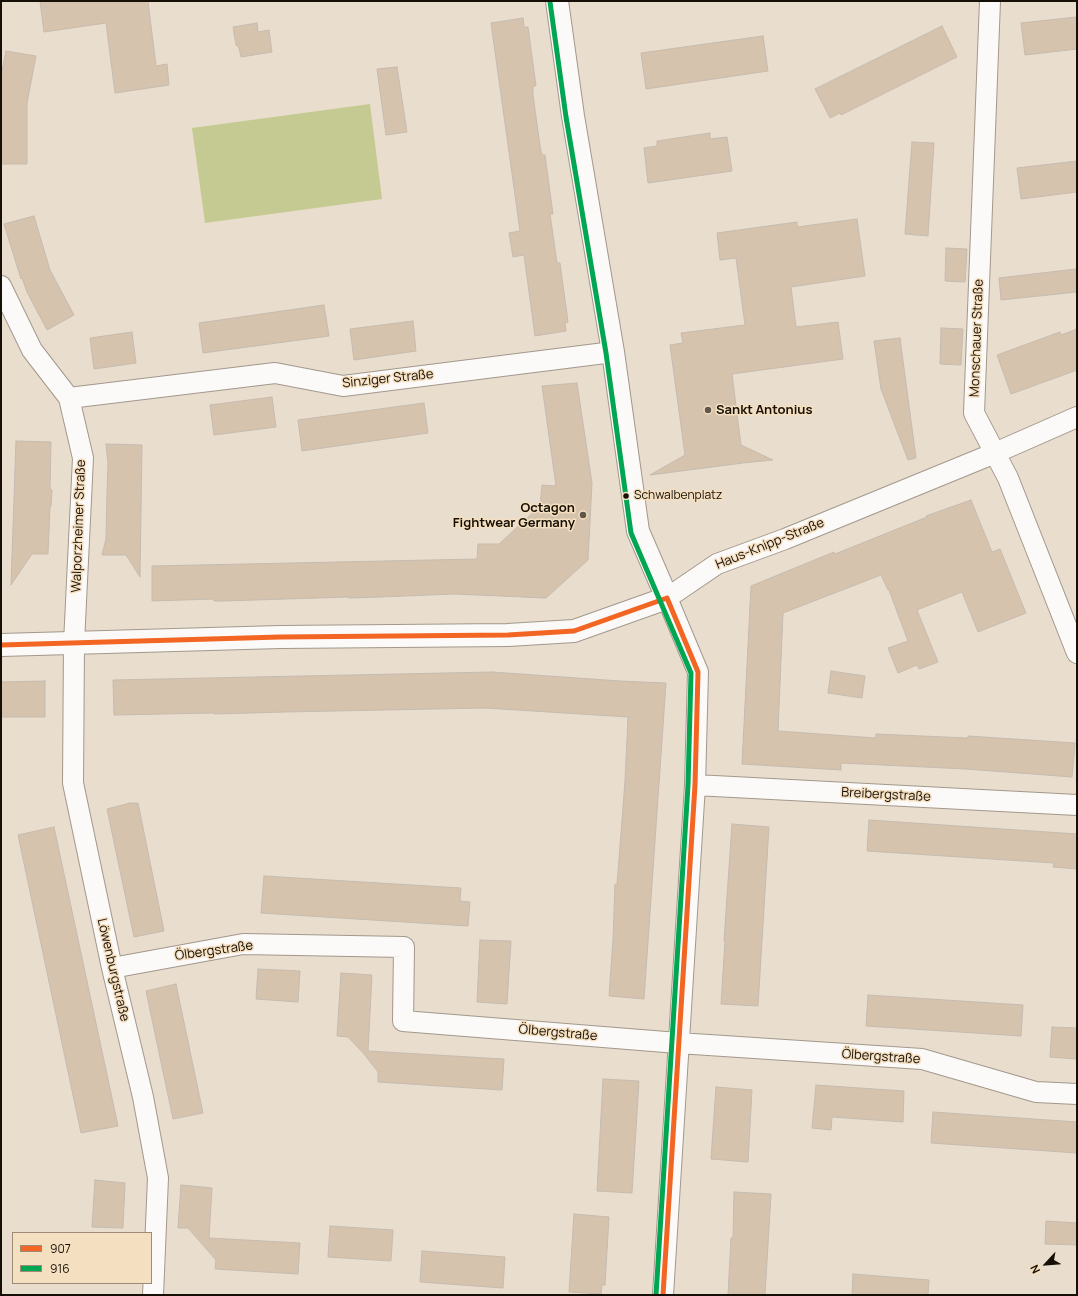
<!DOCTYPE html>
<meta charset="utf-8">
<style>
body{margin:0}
#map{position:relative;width:1078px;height:1296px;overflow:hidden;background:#e9ddcd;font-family:Manrope,sans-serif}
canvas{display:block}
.frame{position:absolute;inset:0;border:2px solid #160f05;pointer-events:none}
.legend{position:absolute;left:12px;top:1232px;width:140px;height:52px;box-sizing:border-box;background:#f5dfc1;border:1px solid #9c8c76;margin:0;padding:5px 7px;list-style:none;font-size:12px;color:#160f05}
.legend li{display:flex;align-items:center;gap:8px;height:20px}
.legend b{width:20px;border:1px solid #9c8c76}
.north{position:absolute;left:1026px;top:1244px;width:40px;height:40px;-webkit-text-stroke:3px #f5dfc1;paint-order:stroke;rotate:244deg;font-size:11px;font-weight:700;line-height:16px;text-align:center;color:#160f05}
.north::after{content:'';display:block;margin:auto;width:14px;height:18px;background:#160f05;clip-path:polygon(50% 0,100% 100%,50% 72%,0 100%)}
</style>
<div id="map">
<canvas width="1078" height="1296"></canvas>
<div class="frame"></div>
<ul class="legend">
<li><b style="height:5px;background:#f26522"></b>907</li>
<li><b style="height:5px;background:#00a651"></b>916</li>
</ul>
<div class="north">N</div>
</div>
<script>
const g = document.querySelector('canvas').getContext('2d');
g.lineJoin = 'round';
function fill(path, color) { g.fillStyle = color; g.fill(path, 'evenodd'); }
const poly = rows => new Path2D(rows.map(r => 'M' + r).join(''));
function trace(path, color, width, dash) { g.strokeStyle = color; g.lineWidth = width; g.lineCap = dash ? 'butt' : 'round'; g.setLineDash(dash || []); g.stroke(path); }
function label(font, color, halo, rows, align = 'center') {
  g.font = font + ' Manrope,sans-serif'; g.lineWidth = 3; g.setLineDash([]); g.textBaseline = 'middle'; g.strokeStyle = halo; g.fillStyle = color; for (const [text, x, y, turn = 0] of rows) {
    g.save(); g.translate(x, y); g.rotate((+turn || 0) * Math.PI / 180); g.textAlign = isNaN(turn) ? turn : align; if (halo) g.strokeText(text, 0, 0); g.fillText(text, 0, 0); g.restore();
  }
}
fill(poly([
 [370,104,382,199,205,223,192,128]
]), '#c4ca91');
const building = poly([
 [40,1,148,1,156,66,167,64,169,85,115,93,106,23,44,32,40,1],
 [1077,17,1077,49,1025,55,1021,23,1077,17],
 [523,18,524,27,528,27,536,86,533,86,533,95,540,146,542,155,545,155,553,214,550,214,557,263,560,263,568,322,565,323,566,331,535,336,524,255,513,257,509,233,520,231,491,23,523,18],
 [257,23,258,32,269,30,272,52,241,57,239,48,236,45,233,27,257,23],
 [942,26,957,57,841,115,840,113,830,118,815,89,942,26],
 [763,36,768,71,646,89,641,53,763,36],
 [6,51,36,56,27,103,27,164,1,164,1,76,6,51],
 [397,67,407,132,386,135,377,69,397,67],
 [710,133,710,139,727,137,732,171,648,183,644,148,657,146,657,141,710,133],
 [912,142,934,143,928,236,905,234,912,142],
 [1077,161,1077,192,1021,199,1017,168,1077,161],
 [34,216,50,270,74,315,47,330,27,292,22,278,21,279,4,224,34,216],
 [857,219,865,276,791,287,796,327,838,322,843,359,732,374,741,445,773,460,743,463,650,475,685,455,670,345,683,343,681,333,745,325,736,258,720,260,717,233,797,222,797,227,857,219],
 [946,248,967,249,965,282,945,281,946,248],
 [1076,269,1077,292,1001,300,999,278,1076,269],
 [324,305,329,336,203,353,199,323,324,305],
 [413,321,416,351,354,360,350,329,413,321],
 [941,328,963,329,961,365,940,364,941,328],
 [1077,329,1077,370,1011,394,997,355,1060,332,1061,335,1077,329],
 [132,332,136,363,94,369,90,338,132,332],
 [900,338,916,458,908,460,881,389,874,341,900,338],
 [577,383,592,483,588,560,546,598,454,594,381,597,349,598,348,597,224,601,214,601,214,599,152,601,152,566,477,559,478,544,499,544,540,506,542,485,556,486,542,386,577,383],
 [272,397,276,427,214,435,210,405,272,397],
 [424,403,428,433,302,451,298,420,424,403],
 [16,441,51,442,50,489,52,490,51,506,50,507,48,554,32,554,11,585,16,441],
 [106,444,142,445,140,577,126,555,102,555,106,539,107,494,108,463,106,444],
 [971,500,992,552,1000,549,1026,613,978,632,962,592,917,610,938,662,919,669,917,665,898,673,888,648,908,641,889,590,888,590,881,575,783,613,778,731,876,738,876,734,968,738,968,736,1075,743,1072,777,966,769,841,763,841,770,742,764,751,586,834,552,835,554,927,517,926,516,971,500],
 [831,671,865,676,862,698,828,693,831,671],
 [492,672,620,681,666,683,644,999,609,996,613,939,615,884,617,885,625,781,628,717,485,708,285,712,215,714,214,713,114,715,113,680,492,672],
 [45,681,45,717,1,717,1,682,45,681],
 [130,803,138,803,164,931,134,937,107,809,130,803],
 [869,820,1077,834,1077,869,1053,867,1054,863,867,851,869,820],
 [732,824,769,827,758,1006,721,1004,725,941,724,941,732,824],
 [54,827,118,1126,81,1133,18,835,54,827],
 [264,876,461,888,460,901,470,902,468,926,261,913,264,876],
 [480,940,511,941,507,1004,477,1002,480,940],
 [258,969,300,971,298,1002,256,999,258,969],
 [341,973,372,975,368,1051,504,1059,502,1090,378,1082,378,1072,364,1054,348,1037,337,1036,341,973],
 [176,984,203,1113,173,1119,146,991,176,984],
 [868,995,1023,1005,1021,1036,866,1026,868,995],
 [1052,1027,1077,1028,1077,1059,1050,1057,1052,1027],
 [603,1079,639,1081,632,1193,597,1191,603,1079],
 [816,1085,904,1091,903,1122,832,1117,831,1130,812,1128,816,1085],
 [716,1087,752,1090,748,1162,711,1159,716,1087],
 [933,1112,1077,1122,1077,1153,931,1143,933,1112],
 [95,1180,125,1183,123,1228,92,1227,95,1180],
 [181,1185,212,1188,209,1238,300,1243,298,1274,215,1269,216,1260,188,1228,178,1228,181,1185],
 [734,1192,771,1194,765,1295,728,1295,731,1238,733,1238,734,1192],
 [574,1214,609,1217,605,1285,602,1285,601,1294,569,1292,574,1214],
 [1046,1221,1077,1223,1077,1245,1045,1244,1046,1221],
 [330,1226,393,1230,391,1261,328,1257,330,1226],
 [422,1251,505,1257,503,1288,420,1282,422,1251],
 [853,1274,929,1280,928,1295,852,1295,853,1274]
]);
fill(building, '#d6c3ad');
trace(building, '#c5bbaf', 1);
const street = poly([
 [990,1,974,413,1008,478,1077,653],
 [1,286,32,350,69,398,83,458,74,643,73,783,112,968,143,1097,158,1178,153,1295],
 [69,398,275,373,343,386,613,352],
 [695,785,1077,805],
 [112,968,243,944,404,947,403,1021,678,1043,922,1059,1036,1092,1077,1094],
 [663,1295,695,785,698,672,667,598,717,564,785,539,995,453,1077,417]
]);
const secondary = poly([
 [1,645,280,637,508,635,574,631,667,598,638,531,613,352,573,116,557,1]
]);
trace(street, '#a2988c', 22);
trace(secondary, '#a2988c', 24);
trace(street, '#fcfaf8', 20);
trace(secondary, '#fcfaf8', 22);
trace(poly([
 [1,645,280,637,508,635,574,631,667,598],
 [663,1295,695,785,698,672,667,598]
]), '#f26522', 5);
trace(poly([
 [550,2,566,117,606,353,631,533,691,673,688,785,656,1295]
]), '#00a651', 5);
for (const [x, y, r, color] of [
 [708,410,4,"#60574b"],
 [626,496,3.5,"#160f05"],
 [583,515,4,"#60574b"]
]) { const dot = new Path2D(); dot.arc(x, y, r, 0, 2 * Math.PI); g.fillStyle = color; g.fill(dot); trace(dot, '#f5dfc1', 1.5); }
label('12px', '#160f05', '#f5dfc1', [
 ["Schwalbenplatz",634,496]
], 'left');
label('13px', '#160f05', '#f5dfc1', [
 ["Monschauer Straße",977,338,-88],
 ["Sinziger Straße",388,379,-6],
 ["Walporzheimer Straße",79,526,-88],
 ["Haus-Knipp-Straße",770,544,-22],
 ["Breibergstraße",886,795,3],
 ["Ölbergstraße",214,951,-8],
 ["Löwenburgstraße",113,970,77],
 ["Ölbergstraße",558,1033,5],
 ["Ölbergstraße",881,1057,4]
]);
label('bold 13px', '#160f05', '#f5dfc1', [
 ["Sankt Antonius",716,410],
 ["Octagon",575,508,"right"],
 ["Fightwear Germany",575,523,"right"]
], 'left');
</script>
